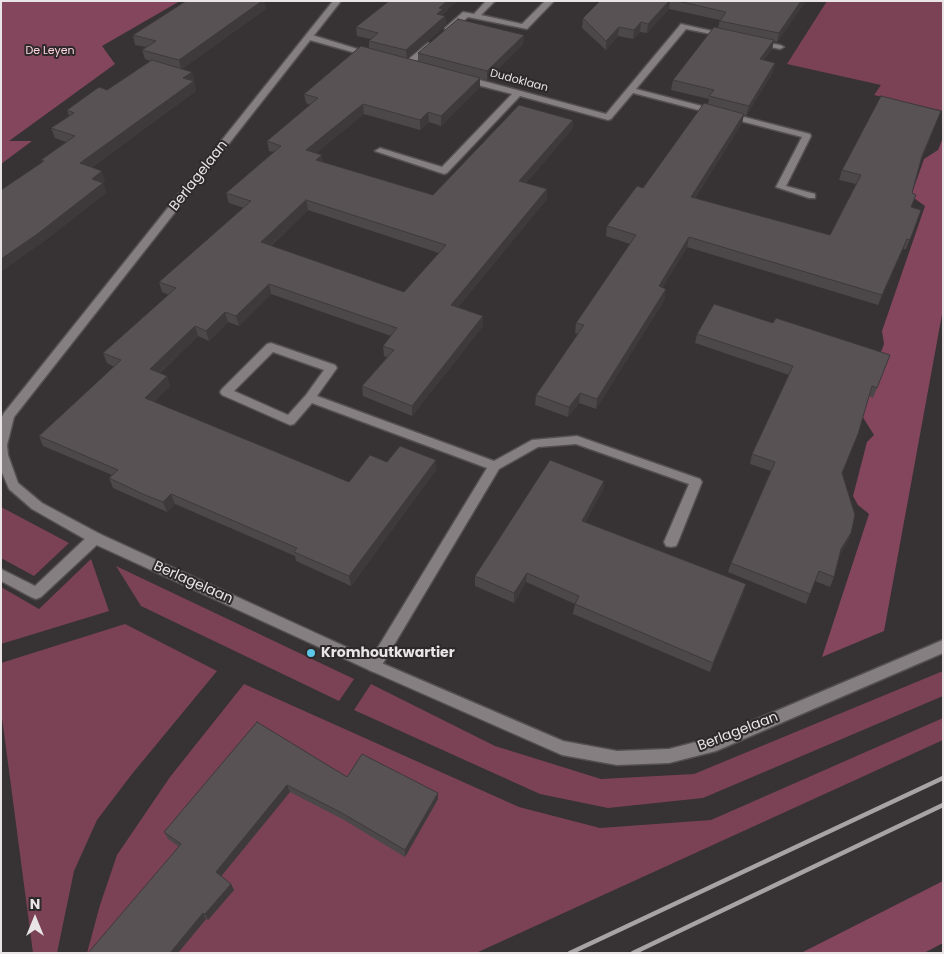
<!DOCTYPE html>
<style>
body{margin:0}
#map{position:relative;width:944px;height:954px;overflow:hidden;background:#373233;font-family:Poppins,sans-serif}
canvas{display:block}
.frame{position:absolute;inset:0;border:2px solid #e9e5e6;pointer-events:none}
.north{position:absolute;left:10px;top:894px;width:50px;height:50px;-webkit-text-stroke:4px #2d2829;paint-order:stroke;rotate:0deg;font-size:14px;font-weight:700;line-height:20px;text-align:center;color:#e9e5e6}
.north::after{content:'';display:block;margin:auto;width:18px;height:22px;background:#e9e5e6;clip-path:polygon(50% 0,100% 100%,50% 72%,0 100%)}
</style>
<div id="map">
<canvas width="944" height="954"></canvas>
<div class="frame"></div>
<div class="north">N</div>
</div>
<script>
const g = document.querySelector('canvas').getContext('2d');
g.lineJoin = 'round';
function fill(path, color) { g.fillStyle = color; g.fill(path, 'evenodd'); }
const poly = rows => new Path2D(rows.map(r => 'M' + r).join(''));
function trace(path, color, width, dash) { g.strokeStyle = color; g.lineWidth = width; g.lineCap = dash ? 'butt' : 'round'; g.setLineDash(dash || []); g.stroke(path); }
function label(font, color, halo, rows, align = 'center') {
  g.font = font + ' Poppins,sans-serif'; g.lineWidth = 4; g.setLineDash([]); g.textBaseline = 'middle'; g.strokeStyle = halo; g.fillStyle = color; for (const [text, x, y, turn = 0] of rows) {
    g.save(); g.translate(x, y); g.rotate((+turn || 0) * Math.PI / 180); g.textAlign = isNaN(turn) ? turn : align; if (halo) g.strokeText(text, 0, 0); g.fillText(text, 0, 0); g.restore();
  }
}
fill(poly([
 [827,1,943,1,943,111,874,95,881,85,787,64],
 [1,507,69,543,34,576,1,558],
 [91,559,109,611,1,644,1,587,39,609],
 [116,566,354,679,339,701,141,606],
 [125,624,217,671,132,774,97,820,74,871,57,953,33,953,1,710,1,663],
 [943,671,943,696,703,798,608,808,540,794,354,710,371,684,495,746,601,779,694,774],
 [244,684,519,807,600,828,711,820,943,718,943,740,476,953,87,953,100,905,117,855,170,777]
]), '#7b4256');
fill(poly([
 [1,1,180,1,102,46,115,64,9,141,32,141,1,164],
 [943,138,943,309,884,631,822,657,869,514,858,505,853,496,867,442,874,435,859,411,884,344,882,331,925,206,911,196,924,159,938,150],
 [943,881,943,943,924,953,801,953]
]), '#84465c');
const minor = poly([
 [486,1,495,1,481,15,522,24,545,1,554,1,527,29,468,17,451,32,445,32,445,28,463,12,474,14,486,1],
 [681,24,730,35,726,37,686,29,636,89,810,134,811,136,786,186,815,194,815,198,809,198,776,187,802,137,633,93,611,119,608,120,520,96,447,173,444,174,375,151,380,148,442,167,512,94,462,81,461,79,465,76,606,114,681,24],
 [306,35,312,35,377,55,370,57,306,39,306,35],
 [753,40,780,45,784,47,780,49,756,44,753,44,753,40],
 [428,43,435,45,411,66,405,66,405,62,428,43],
 [271,343,335,365,337,368,317,396,494,461,532,440,577,436,700,479,702,482,678,542,676,546,671,547,666,546,664,542,689,484,576,444,538,447,499,469,379,670,374,672,369,670,367,666,369,662,487,468,312,403,294,424,290,425,222,395,220,392,222,389,267,344,271,343],
 [273,352,324,370,306,395,288,415,234,391,273,352],
 [95,533,100,534,102,538,100,542,41,597,36,599,31,597,1,581,1,569,35,586,90,534,95,533]
]);
const tertiary = poly([
 [333,1,341,1,14,417,7,445,8,455,18,483,42,503,100,534,379,662,563,741,617,751,669,749,715,737,943,640,943,653,716,751,669,763,617,765,562,755,369,670,90,542,32,509,9,489,1,470,1,419,4,413,333,1]
]);
trace(minor, '#544f50', 3);
trace(tertiary, '#544f50', 3);
fill(minor, '#867f81');
fill(tertiary, '#867f81');
trace(poly([
 [570,953,943,778],
 [633,953,943,805]
]), '#a8a4a5', 4.5);
fill(poly([
 [389,1,457,1,443,14,443,15,445,16,446,25,407,59,418,61,418,53,524,35,523,44,487,80,480,79,480,87,441,126,429,122,420,130,364,114,316,153,323,162,433,195,573,120,572,129,526,183,547,199,458,307,483,316,483,326,412,416,363,396,362,386,387,357,384,356,383,346,391,336,271,294,239,326,228,322,209,341,198,336,160,373,167,376,170,386,154,402,349,482,387,462,436,470,351,586,296,561,295,556,175,504,167,512,113,488,109,478,112,475,43,446,39,436,114,367,107,363,103,353,169,295,162,292,159,282,244,208,229,203,226,193,274,152,269,151,267,141,310,105,306,103,304,94,369,49,369,41,371,39,357,36,356,27],
 [308,210,439,253,404,292,271,246],
 [600,1,806,1,777,42,774,41,772,49,764,60,773,72,746,116,744,115,742,123,695,198,830,235,856,184,839,180,842,170,937,121,921,160,912,193,911,207,921,210,906,249,903,249,878,305,687,247,662,288,665,299,596,409,579,403,568,417,535,405,536,395,578,334,575,333,576,323,630,244,606,236,607,226,643,188,708,104,709,99,671,90,673,80,718,28,720,20,669,9,647,33,640,32,633,39,618,36,606,50,582,28,583,18],
 [266,9,182,69,192,72,196,91,92,167,105,181,103,183,106,193,39,245,42,162,41,160,66,142,55,138,51,128,69,116,67,110,107,90,150,61,145,59,142,50,146,47,135,45,133,35],
 [773,323,890,355,873,398,869,396,842,473,851,533,847,543,840,554,834,577,830,587,815,581,806,604,728,572,731,563,771,471,750,464,752,454,789,375,695,343,697,334],
 [604,481,603,490,585,522,746,584,743,594,710,672,573,614,575,604,526,582,514,603,475,586,475,576],
 [257,722,347,777,438,799,405,857,344,820,290,792,221,876,231,884,234,890,208,920,206,919,178,953,179,847,168,839,164,832]
]), '#4c4748');
fill(poly([
 [255,1,265,1,266,9,181,70,179,60],
 [447,1,457,1,443,14,443,18,437,14,439,8],
 [669,1,670,1,669,9,647,33,648,24],
 [801,1,806,1,777,42,779,33],
 [445,16,446,25,407,59,406,50],
 [641,22,640,32,633,39,634,30],
 [619,27,618,36,606,50,606,41],
 [524,35,523,44,487,80,487,71],
 [774,40,772,49,758,69,760,59],
 [775,63,773,72,746,116,749,106],
 [192,72,196,91,83,173,80,163,183,78],
 [480,78,480,87,441,126,441,116],
 [363,104,364,114,307,160,306,150],
 [428,112,429,122,420,130,420,120],
 [744,114,742,123,689,207,691,197],
 [573,120,572,129,519,191,519,181],
 [322,155,323,165,316,160],
 [102,171,105,181,103,183,106,193,39,245,1,272,1,259,92,179],
 [547,189,547,199,451,315,451,305],
 [306,200,308,210,263,253,261,242],
 [689,237,687,247,657,296,659,286],
 [907,239,903,249,878,305,882,295],
 [269,284,271,294,239,326,236,316],
 [666,289,665,299,596,409,597,399],
 [225,312,228,322,209,341,206,331],
 [483,316,483,326,412,416,412,406],
 [195,326,198,336,153,379,150,369],
 [167,376,170,386,148,408,145,398],
 [580,393,579,403,568,417,569,407],
 [436,460,436,470,351,586,349,576],
 [604,481,603,490,581,531,582,521],
 [171,494,175,504,167,512,163,502],
 [851,533,847,543,837,559,841,549],
 [527,573,526,582,514,603,514,593],
 [746,584,743,594,710,672,713,663],
 [287,785,290,792,219,879,216,872],
 [438,793,438,799,405,857,405,850],
 [231,884,234,890,208,920,205,914],
 [203,913,206,919,178,953,170,953]
]), '#3e393b');
const building = poly([
 [186,1,262,1,179,60,142,50,156,41,133,35,186,1],
 [389,1,447,1,439,8,443,9,437,14,445,16,406,50,369,41,378,33,356,27,389,1],
 [600,1,669,1,648,24,641,22,634,30,619,27,606,41,583,18,600,1],
 [678,1,801,1,779,33,720,21,726,12,678,1],
 [458,19,524,35,487,71,418,53,458,19],
 [714,27,774,40,760,59,775,63,749,106,709,96,714,90,673,80,714,27],
 [361,46,480,78,441,116,428,112,420,120,363,104,306,150,322,155,316,160,433,195,519,105,573,120,519,181,547,189,451,305,483,316,412,406,362,386,394,350,383,346,397,328,269,284,236,316,225,312,206,331,195,326,150,369,167,376,145,398,349,482,370,455,387,462,400,446,436,460,349,576,294,552,297,548,171,494,163,502,145,495,109,478,118,470,39,436,121,360,103,353,176,288,159,282,251,201,226,193,281,146,267,141,318,98,304,94,361,46],
 [306,200,446,245,404,292,261,242,306,200],
 [152,60,192,72,183,78,194,81,80,163,102,171,92,179,103,183,36,235,1,259,1,190,44,161,41,160,75,136,51,128,74,113,67,110,99,87,107,90,152,60],
 [881,96,941,111,922,156,912,193,916,195,911,207,921,210,910,240,907,239,882,295,689,237,659,286,666,289,597,399,580,393,569,407,536,395,584,325,576,323,636,235,607,226,637,186,643,188,704,103,744,114,691,197,830,235,861,175,842,170,881,96],
 [714,304,773,323,776,318,890,355,877,388,872,386,858,434,842,473,855,515,851,533,841,549,834,577,819,571,810,594,731,563,775,462,752,454,793,366,697,334,714,304],
 [550,460,604,481,582,521,746,584,713,663,575,604,579,596,527,573,514,593,475,576,550,460],
 [257,722,347,777,362,754,438,793,405,850,342,813,287,785,216,872,231,884,205,914,203,913,170,953,88,953,181,844,164,832,257,722]
]);
fill(building, '#585254');
trace(building, '#3e393b', 1);
for (const [x, y, r, color] of [
 [311,653,5,"#5cc7e8"]
]) { const dot = new Path2D(); dot.arc(x, y, r, 0, 2 * Math.PI); g.fillStyle = color; g.fill(dot); trace(dot, '#2d2829', 2); }
label('11px', '#fcd4df', '#2d2829', [
 ["De Leyen",50,51]
]);
label('11px', '#e9e5e6', '#2d2829', [
 ["Dudoklaan",519,81,15]
]);
label('14px', '#e9e5e6', '#2d2829', [
 ["Berlagelaan",199,176,-52],
 ["Berlagelaan",193,583,24],
 ["Berlagelaan",738,732,-21]
]);
label('bold 14px', '#e9e5e6', '#2d2829', [
 ["Kromhoutkwartier",321,653]
], 'left');
</script>
